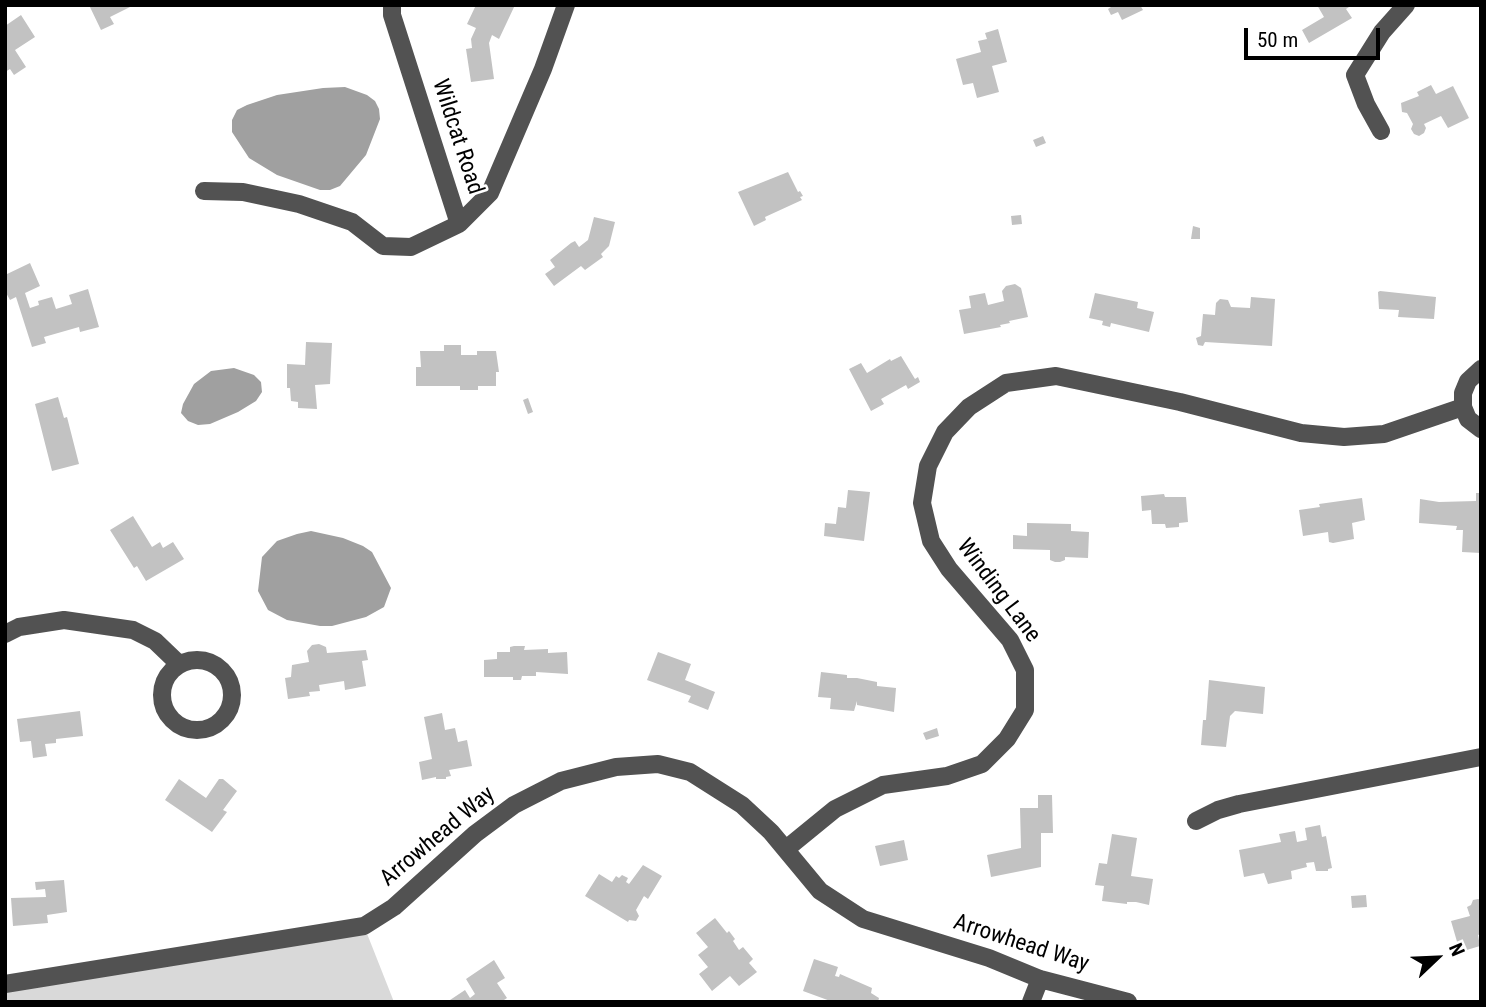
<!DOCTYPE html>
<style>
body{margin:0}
#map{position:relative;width:1486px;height:1007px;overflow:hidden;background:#fff;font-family:"Roboto Condensed",sans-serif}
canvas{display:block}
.frame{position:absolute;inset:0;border:7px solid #000;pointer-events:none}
.north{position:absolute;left:1402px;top:923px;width:70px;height:70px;-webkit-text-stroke:5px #fff;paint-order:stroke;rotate:67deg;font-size:19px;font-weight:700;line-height:28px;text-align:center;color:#000}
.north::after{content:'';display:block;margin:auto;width:24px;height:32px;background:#000;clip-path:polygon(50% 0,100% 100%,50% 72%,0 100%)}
.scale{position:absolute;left:1244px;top:28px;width:136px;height:32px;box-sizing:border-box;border:4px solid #000;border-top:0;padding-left:9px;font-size:21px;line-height:24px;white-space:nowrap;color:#000;-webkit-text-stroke:5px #fff;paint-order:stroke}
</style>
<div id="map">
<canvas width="1486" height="1007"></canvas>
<div class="frame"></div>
<div class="north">N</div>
<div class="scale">50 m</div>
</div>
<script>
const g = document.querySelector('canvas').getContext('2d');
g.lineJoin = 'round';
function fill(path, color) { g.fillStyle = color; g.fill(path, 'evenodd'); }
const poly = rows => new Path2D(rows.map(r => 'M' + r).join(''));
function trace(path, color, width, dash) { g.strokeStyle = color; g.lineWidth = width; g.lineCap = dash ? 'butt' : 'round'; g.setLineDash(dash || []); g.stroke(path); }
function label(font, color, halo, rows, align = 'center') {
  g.font = font + ' "Roboto Condensed",sans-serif'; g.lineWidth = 5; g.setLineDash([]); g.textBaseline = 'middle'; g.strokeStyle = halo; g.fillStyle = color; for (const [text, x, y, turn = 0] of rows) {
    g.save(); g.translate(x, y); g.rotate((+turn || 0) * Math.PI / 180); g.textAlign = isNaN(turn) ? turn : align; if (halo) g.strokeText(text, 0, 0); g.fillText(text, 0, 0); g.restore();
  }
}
fill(poly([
 [364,926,394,1002,5,1002,5,984]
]), '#d9d9d9');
fill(poly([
 [345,87,367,95,375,101,379,109,380,119,366,155,340,186,330,190,320,190,277,175,249,158,232,132,232,120,237,110,247,105,277,95,323,88],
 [234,368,254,375,261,382,262,392,256,401,238,412,210,424,198,425,188,421,181,413,183,404,194,384,211,371],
 [311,531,343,538,363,546,372,552,391,588,384,607,366,617,332,626,320,626,287,620,268,610,258,591,262,557,277,541,297,534]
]), '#a0a0a0');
fill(poly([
 [89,5,134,5,110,17,114,24,101,30],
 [476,5,515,5,499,39,492,35,489,43,494,79,471,82,466,49,472,48,471,39,476,28,467,24],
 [1114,5,1140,5,1143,10,1122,20,1118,12,1111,15,1108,9],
 [1317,5,1348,5,1349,7,1346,9,1352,18,1309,43,1302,30,1324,17],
 [21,15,35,37,15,50,26,67,14,75,10,69,5,72,5,26],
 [998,29,1007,62,992,66,999,92,977,98,973,83,963,85,956,59,981,52,978,41,987,39,985,33],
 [1431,85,1436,94,1453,86,1469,118,1448,128,1441,116,1424,124,1426,128,1424,133,1419,136,1414,134,1411,129,1413,124,1407,113,1402,112,1401,103,1419,96,1417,92],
 [1043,136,1046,143,1036,147,1033,140],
 [788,172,798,192,800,191,803,196,800,197,802,200,765,217,766,220,754,226,738,192],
 [1021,215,1022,224,1012,225,1011,216],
 [594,217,615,222,609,246,601,254,603,257,585,270,581,266,554,286,545,274,555,267,550,260,571,243,575,241,579,247,588,240],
 [1193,226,1200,228,1200,239,1191,239],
 [30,263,40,286,25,293,30,308,39,305,38,301,52,297,56,309,72,304,69,295,88,289,99,327,80,332,79,327,44,337,46,343,32,347,16,297,10,300,5,291,5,275],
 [1015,284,1021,288,1028,317,1009,321,1010,323,1000,325,1001,327,964,334,959,310,971,308,969,296,985,293,988,305,1004,301,1002,291,1006,286],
 [1380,291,1436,297,1434,319,1398,317,1399,310,1379,309,1378,292],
 [1095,293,1138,302,1137,308,1154,312,1149,332,1111,323,1110,327,1102,325,1103,321,1089,318],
 [1251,297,1275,299,1272,346,1205,342,1203,346,1198,345,1196,338,1201,336,1203,314,1215,315,1216,303,1220,299,1228,300,1231,307,1250,308],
 [306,342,332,343,330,384,315,385,317,409,298,408,298,402,291,401,290,388,287,388,287,364,305,365],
 [444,345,461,345,461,355,477,355,477,351,496,351,499,372,496,372,496,386,478,386,478,390,460,390,460,386,416,386,416,367,421,367,420,351,444,351],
 [901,356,915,379,918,377,920,382,908,389,906,385,881,399,884,404,871,411,849,369,861,363,867,373,890,359,891,361],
 [58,397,64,418,67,417,79,464,52,471,35,404],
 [528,398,533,412,528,414,523,400],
 [848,490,870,492,864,541,824,536,825,523,836,524,838,507,846,508],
 [1476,493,1481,493,1481,553,1462,552,1463,530,1456,530,1457,526,1419,523,1420,499,1439,502,1476,501],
 [1164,494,1165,497,1186,497,1188,522,1179,523,1179,527,1166,528,1165,524,1152,524,1151,510,1142,511,1141,496],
 [1362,498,1365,520,1352,523,1354,539,1333,543,1329,542,1328,532,1303,536,1299,510,1320,507,1319,504],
 [133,516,152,547,160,542,163,548,173,542,184,559,146,581,137,566,134,568,110,530],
 [1027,523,1071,524,1071,531,1089,532,1088,558,1065,557,1065,560,1060,562,1055,562,1050,560,1050,550,1013,549,1013,535,1027,536],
 [319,644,326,647,327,653,366,650,368,660,362,661,366,686,345,690,344,681,319,685,320,691,309,692,310,696,288,699,285,678,291,677,292,665,309,662,307,651,312,645],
 [514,646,525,646,524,650,548,649,548,653,567,652,568,674,536,672,536,676,522,676,521,680,513,680,513,677,484,677,484,660,497,659,497,652,510,652,510,647],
 [658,652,691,664,685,680,715,692,708,710,688,702,691,696,647,680],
 [821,672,847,675,847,678,857,678,877,682,877,686,896,688,894,712,857,705,857,701,854,711,830,709,831,698,818,697],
 [1209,680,1265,687,1263,714,1235,711,1230,716,1226,747,1201,745,1203,720,1206,720],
 [80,711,83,736,56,739,56,743,45,744,47,756,33,758,31,741,20,742,17,719],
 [442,713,445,730,455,728,458,742,467,740,472,766,449,770,451,776,446,777,446,779,436,779,436,777,422,780,419,762,432,759,424,717],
 [937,728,939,736,926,740,923,733],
 [179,779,206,798,219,779,223,779,237,791,223,810,227,812,212,832,165,800],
 [1038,795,1052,795,1053,833,1041,833,1041,867,991,877,987,855,1021,848,1020,808,1038,808],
 [1320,825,1322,837,1326,836,1330,858,1332,868,1328,869,1328,871,1316,871,1314,862,1306,863,1307,867,1291,871,1292,879,1268,884,1264,873,1244,877,1239,850,1281,842,1279,834,1295,831,1297,842,1307,840,1305,828],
 [1112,834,1137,838,1131,876,1153,879,1149,905,1136,902,1127,902,1127,904,1102,901,1104,886,1095,885,1099,863,1107,864],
 [904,840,908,860,880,866,875,846],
 [643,865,662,876,648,899,644,896,636,910,639,916,636,921,629,920,628,922,585,896,599,874,612,882,616,876,619,878,622,875,628,878,626,882,629,884],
 [64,880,67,912,47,915,48,923,13,926,11,898,46,897,45,889,36,890,35,882],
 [1366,895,1367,907,1352,908,1351,896],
 [1478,899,1481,900,1481,934,1478,935,1480,946,1460,952,1451,921,1470,916,1467,907,1471,905,1473,900],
 [715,918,727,933,729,931,735,939,733,941,739,950,743,947,753,959,749,963,757,972,739,986,730,976,712,991,699,974,708,967,698,955,708,947,696,933],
 [814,959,838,967,835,976,839,977,840,974,872,988,871,993,879,998,878,1002,833,1002,803,991],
 [494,960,505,978,497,983,507,998,501,1002,447,1002,465,990,470,998,475,994,466,979]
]), '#c2c2c2');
trace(poly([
 [1381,131,1366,104,1355,75,1382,32,1406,5],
 [204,191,243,192,299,204,352,222,383,246,411,247,459,224,392,15,392,5],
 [459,224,490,193,543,69,566,5],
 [1481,369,1468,381,1463,393,1463,407,1468,419,1481,429],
 [5,634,19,627,64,620,133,630,155,641,179,664],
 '162 695a35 35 0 1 1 70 0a35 35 0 1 1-70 0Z',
 [1196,821,1218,810,1239,804,1481,757],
 [786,849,835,809,883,785,947,776,982,764,1007,739,1025,710,1025,670,1010,640,949,569,931,541,922,503,928,466,945,432,969,407,1006,383,1056,376,1180,402,1301,433,1344,437,1384,434,1463,407],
 [5,984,364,926,394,907,475,834,514,805,561,781,616,767,658,764,690,772,742,805,771,832,820,891,863,919,989,958,1040,979,1128,1002],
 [1031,1002,1040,979]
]), '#525252', 18);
label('23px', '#000', '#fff', [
 ["Wildcat Road",457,137,72],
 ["Winding Lane",998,591,53],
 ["Arrowhead Way",438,837,-40],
 ["Arrowhead Way",1021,944,18]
]);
</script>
